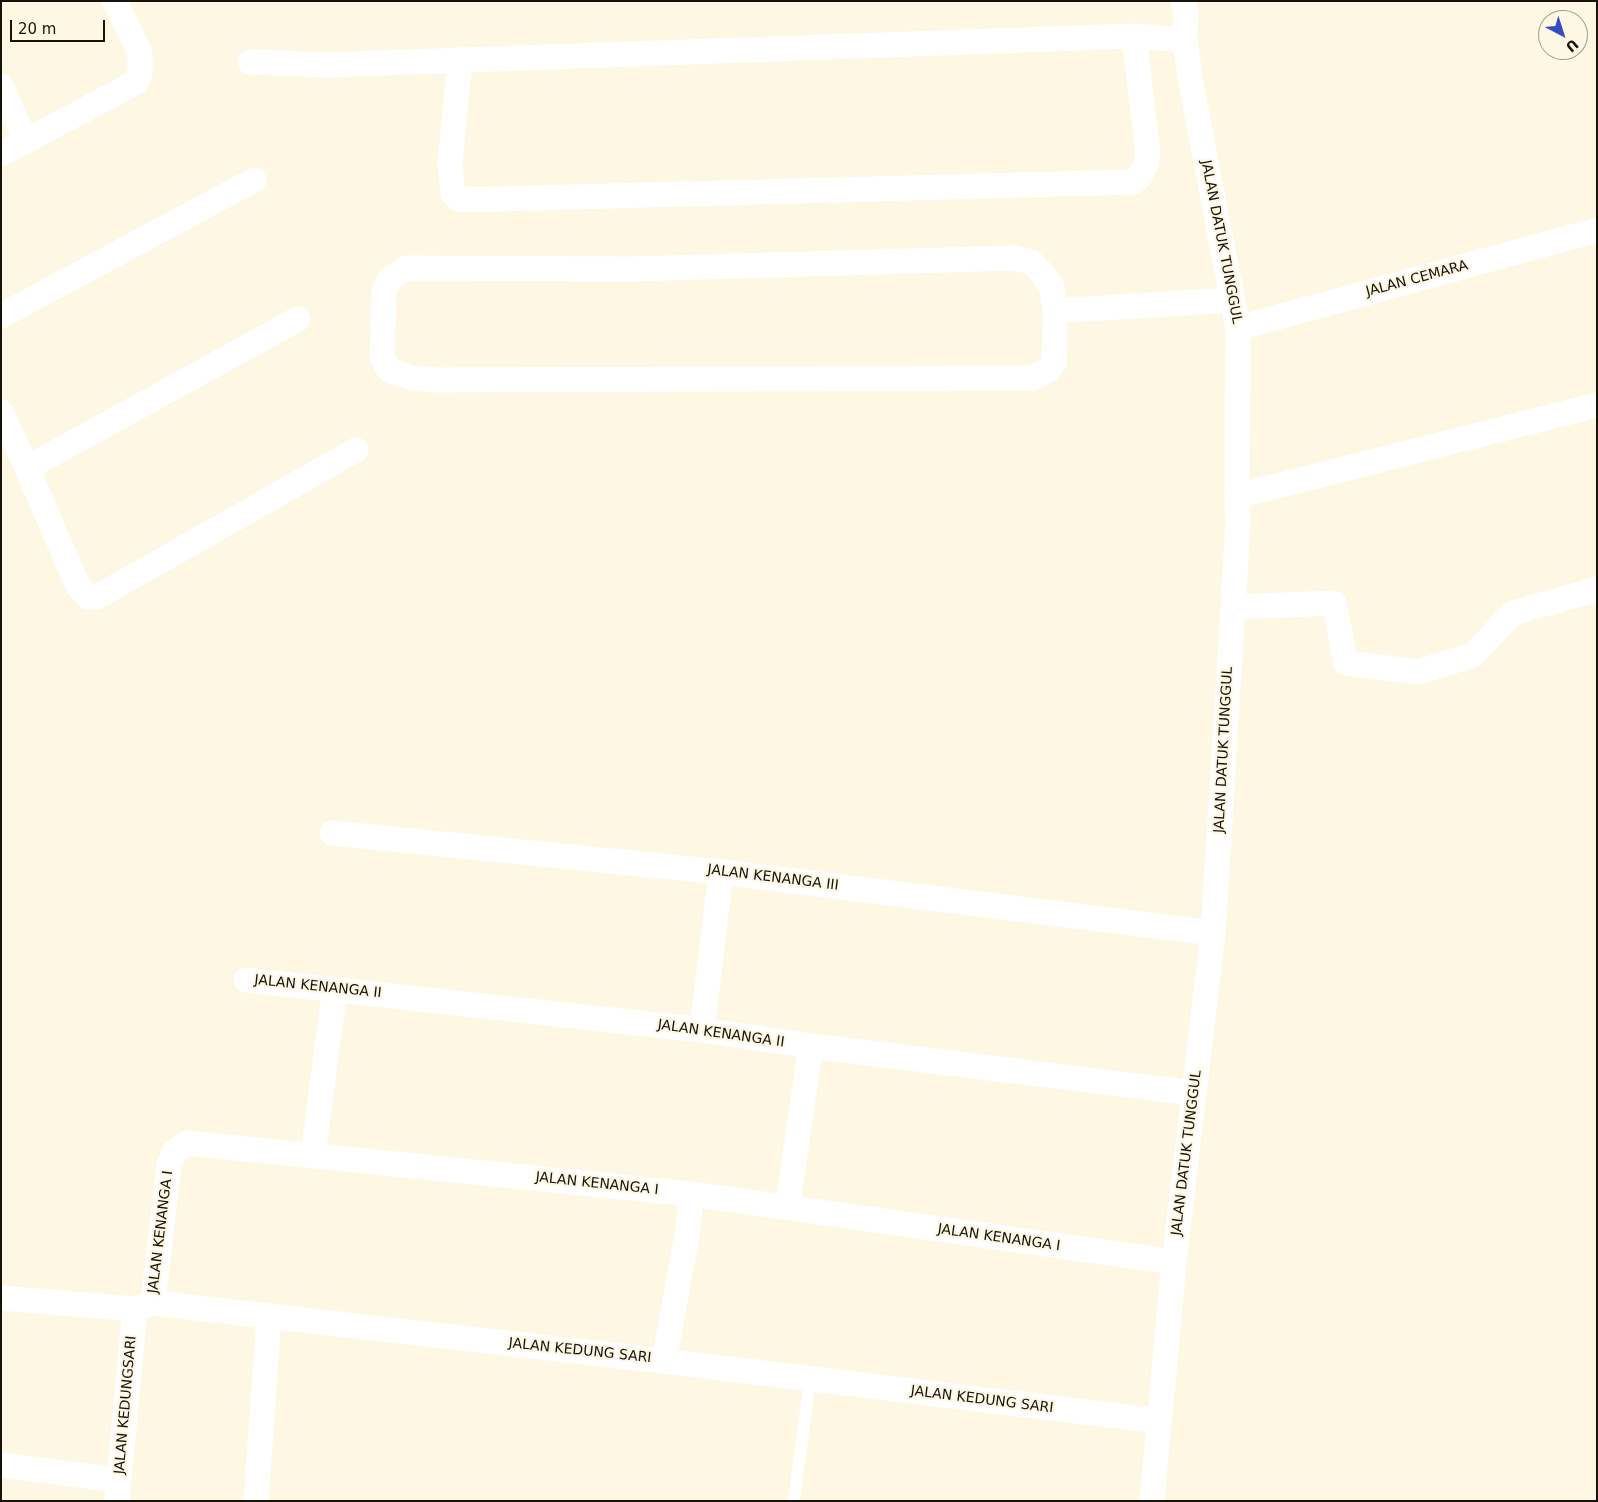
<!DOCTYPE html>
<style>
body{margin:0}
#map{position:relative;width:1598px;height:1502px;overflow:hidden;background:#fef7e4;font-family:"DejaVu Sans",sans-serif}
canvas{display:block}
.frame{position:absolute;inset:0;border:2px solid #16130b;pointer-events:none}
.north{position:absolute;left:1538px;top:10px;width:50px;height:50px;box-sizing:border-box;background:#fef7e4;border:1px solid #a19c8d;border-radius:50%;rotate:140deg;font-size:14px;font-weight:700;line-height:20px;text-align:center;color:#16130b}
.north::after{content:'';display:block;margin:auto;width:18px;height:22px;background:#344ebf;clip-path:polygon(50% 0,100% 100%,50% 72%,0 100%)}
.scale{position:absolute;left:10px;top:20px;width:95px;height:22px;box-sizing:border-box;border:2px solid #16130b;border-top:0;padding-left:6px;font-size:15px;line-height:18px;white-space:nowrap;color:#16130b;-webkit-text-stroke:4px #fef7e4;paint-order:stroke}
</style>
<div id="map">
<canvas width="1598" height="1502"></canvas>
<div class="frame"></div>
<div class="north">U</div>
<div class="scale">20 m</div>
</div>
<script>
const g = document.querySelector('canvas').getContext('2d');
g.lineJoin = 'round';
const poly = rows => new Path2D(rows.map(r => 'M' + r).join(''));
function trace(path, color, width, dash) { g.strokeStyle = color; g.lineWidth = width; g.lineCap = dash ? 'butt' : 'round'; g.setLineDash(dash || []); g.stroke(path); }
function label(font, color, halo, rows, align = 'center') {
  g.font = font + ' "DejaVu Sans",sans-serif'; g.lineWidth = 4.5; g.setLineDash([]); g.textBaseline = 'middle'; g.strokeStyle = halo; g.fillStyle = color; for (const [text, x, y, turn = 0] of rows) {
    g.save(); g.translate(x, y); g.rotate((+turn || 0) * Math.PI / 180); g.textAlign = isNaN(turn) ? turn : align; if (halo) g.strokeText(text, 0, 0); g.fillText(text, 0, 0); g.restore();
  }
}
trace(poly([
 [794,1501,810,1379]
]), '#fff', 12);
trace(poly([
 [460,59,450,163,453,194,460,200,1133,182,1141,175,1146,165,1148,153,1134,36],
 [250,62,326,65,1134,36,1185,40],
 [1,86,26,141],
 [1,154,135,83,140,75,140,53,115,1],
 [1015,258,1031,262,1040,271,1052,287,1055,311,1054,362,1047,371,1032,378,436,380,413,378,396,373,389,370,382,357,384,292,389,280,405,268,632,269,1015,258],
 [1055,311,1232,300],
 [1,316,254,180],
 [1238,328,1597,230],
 [1,412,27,468,78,586,88,597,97,597,356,450],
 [27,468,298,319],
 [1237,496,1597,405],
 [1233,607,1334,603,1346,663,1418,672,1473,655,1513,613,1597,589],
 [332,833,721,872,1213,933],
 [246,980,702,1030,811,1046,1194,1093],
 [702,1030,721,872],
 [313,1154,335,989],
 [787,1208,811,1046],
 [1,1298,135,1309,153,1303,664,1361,1159,1421],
 [153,1303,169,1165,174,1152,187,1143,691,1194,1174,1262],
 [664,1361,688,1229,691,1194],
 [1,1465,118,1480],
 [117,1501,135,1309],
 [256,1501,269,1317],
 [1152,1501,1174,1262,1213,933,1238,525,1237,496,1238,328,1191,84,1185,40,1186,15,1183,1]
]), '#fff', 25);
label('14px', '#16130b', '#fef7e4', [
 ["JALAN DATUK TUNGGUL",1221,242,79],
 ["JALAN CEMARA",1417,279,-15],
 ["JALAN DATUK TUNGGUL",1224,750,-87],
 ["JALAN KENANGA III",773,878,7],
 ["JALAN KENANGA II",318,987,6],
 ["JALAN KENANGA II",721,1034,8],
 ["JALAN DATUK TUNGGUL",1187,1153,-83],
 ["JALAN KENANGA I",597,1184,6],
 ["JALAN KENANGA I",161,1232,-83],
 ["JALAN KENANGA I",999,1238,8],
 ["JALAN KEDUNG SARI",580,1351,6],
 ["JALAN KEDUNG SARI",982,1400,7],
 ["JALAN KEDUNGSARI",126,1405,-85]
]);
</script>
